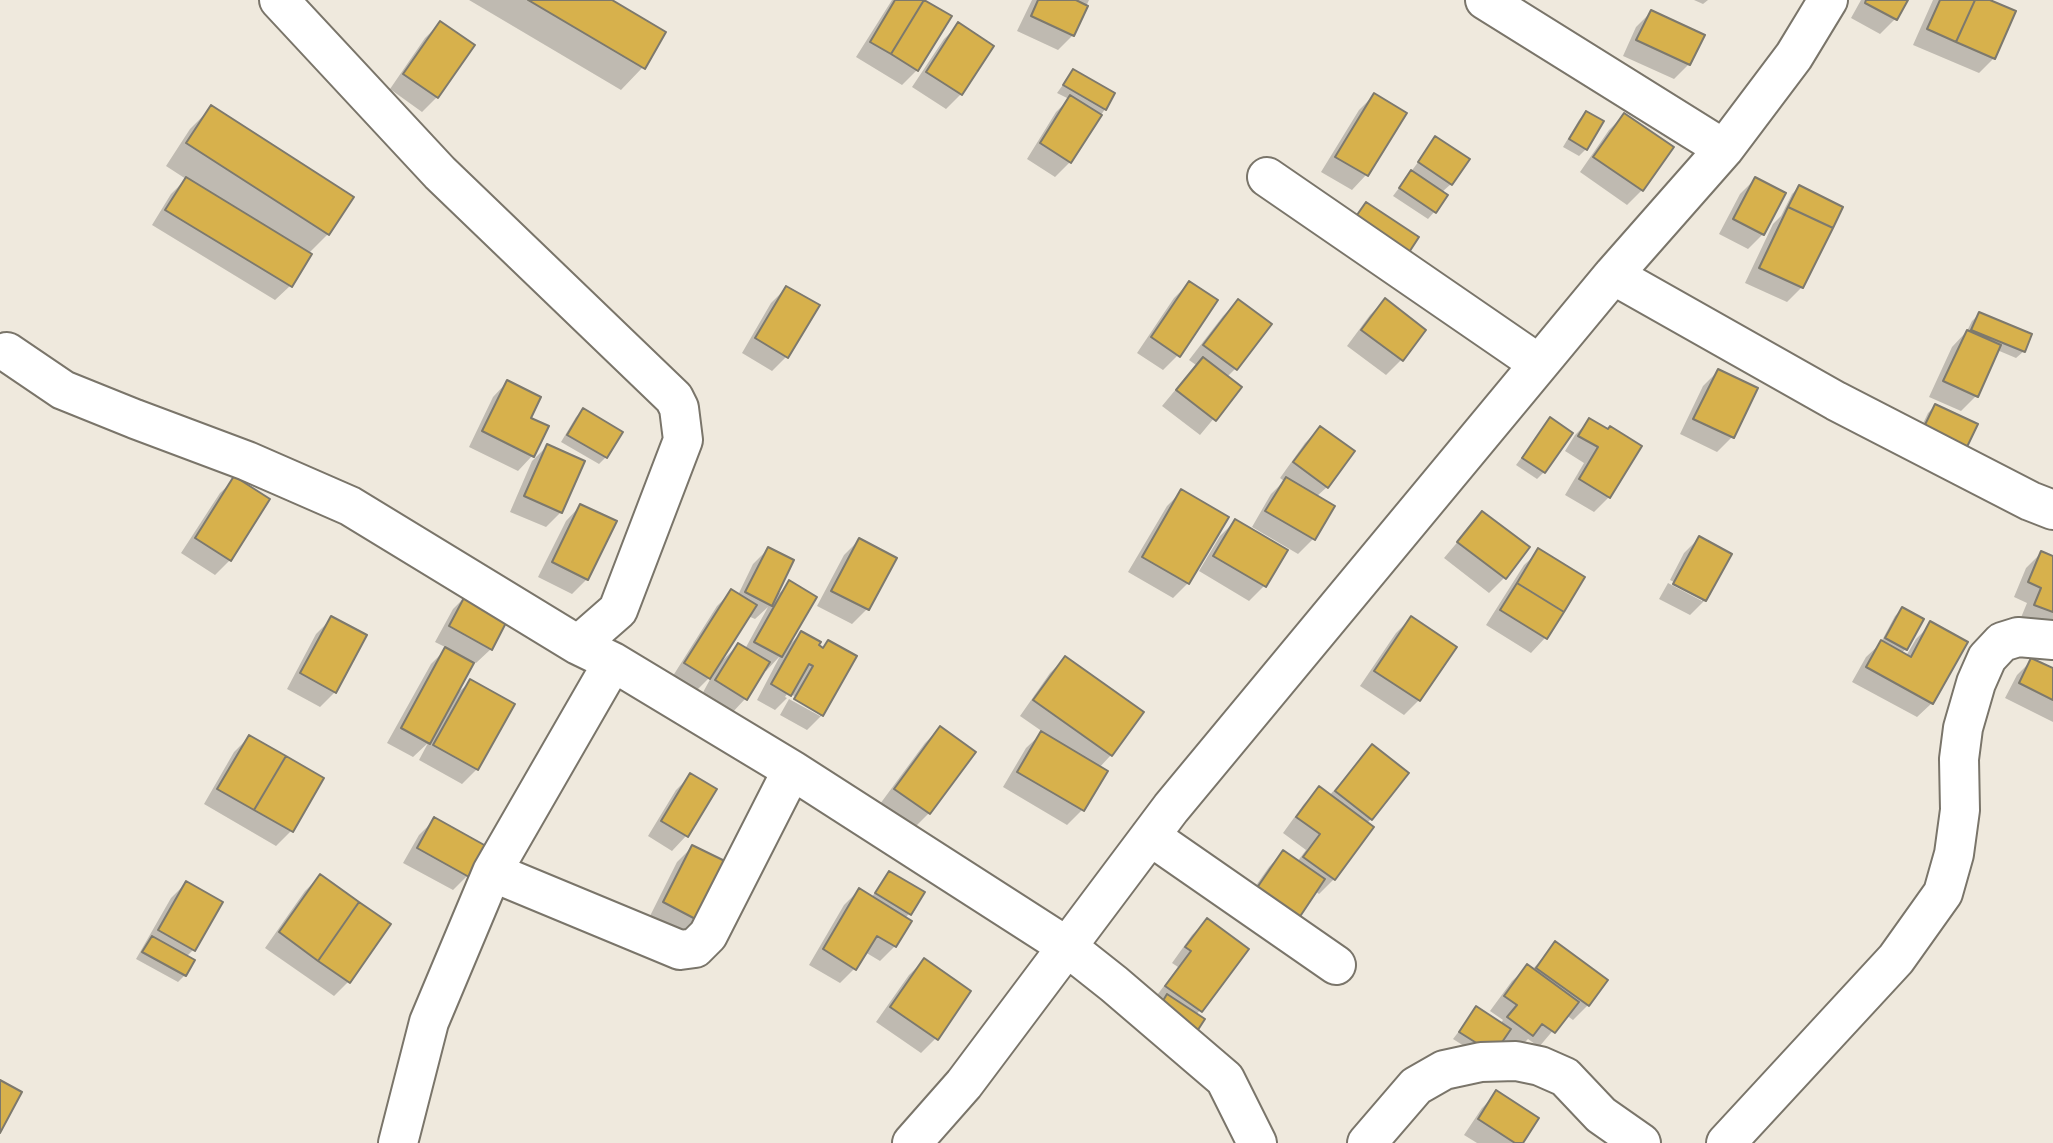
<!DOCTYPE html>
<style>
body{margin:0}
canvas{display:block;background:#efe9dd}
</style>
<canvas width="2053" height="1143"></canvas>
<script>
const g = document.querySelector('canvas').getContext('2d');
g.lineJoin = 'round';
function fill(path, color) { g.fillStyle = color; g.fill(path, 'evenodd'); }
const poly = rows => new Path2D(rows.map(r => 'M' + r).join(''));
function trace(path, color, width, dash) { g.strokeStyle = color; g.lineWidth = width; g.lineCap = dash ? 'butt' : 'round'; g.setLineDash(dash || []); g.stroke(path); }
fill(poly([
 [469,0,609,0,643,67,621,90],
 [892,0,922,0,917,70,902,85,856,57],
 [1032,0,1089,0,1073,35,1058,50,1017,31],
 [1694,0,1708,0,1703,4],
 [1861,0,1906,0,1895,19,1880,34,1851,18],
 [1933,0,1986,0,1994,58,1979,73,1913,45],
 [1651,12,1689,64,1674,79,1623,56,1636,27],
 [440,23,437,97,422,112,390,89,425,38],
 [959,24,992,46,961,94,946,109,912,87,944,39],
 [1073,71,1105,109,1070,162,1055,177,1027,159,1056,112,1069,99,1057,93],
 [1374,95,1405,114,1366,175,1352,190,1321,172,1359,110],
 [212,107,352,197,328,234,308,254,290,286,275,300,152,225,171,194,186,179,166,166,190,129],
 [1586,113,1586,149,1579,156,1563,147,1579,120],
 [1624,115,1642,190,1627,205,1580,172,1609,130],
 [1436,138,1451,184,1442,192,1435,211,1428,219,1393,196],
 [1755,179,1763,234,1748,249,1719,234,1740,194],
 [1799,187,1802,287,1787,302,1745,283,1773,224,1781,216,1792,194],
 [1189,283,1178,355,1163,370,1137,353,1174,298],
 [786,288,787,356,772,371,742,353,771,303],
 [1385,300,1424,330,1401,360,1386,375,1347,346,1370,315],
 [1238,301,1235,369,1227,377,1240,387,1200,435,1162,406,1196,365,1189,360,1223,316],
 [1979,314,2024,351,2016,358,1997,350,1976,396,1961,411,1929,397,1952,347,1967,331,1972,321],
 [1718,371,1756,389,1732,437,1717,452,1680,434,1703,386],
 [507,382,529,419,532,456,518,471,469,447,493,397],
 [1935,406,1975,424,1916,438,1928,413],
 [583,410,606,457,599,464,561,442,576,417],
 [1550,419,1544,472,1537,479,1516,465],
 [1590,420,1608,431,1609,497,1594,512,1565,495,1584,463,1565,451,1575,435],
 [1320,428,1327,487,1316,497,1333,507,1313,539,1298,554,1252,527,1271,494,1284,481,1280,478,1305,443],
 [547,446,561,512,546,527,510,512,532,461],
 [235,479,230,560,215,575,181,553,220,493],
 [1182,491,1188,583,1173,598,1128,572,1167,506],
 [580,506,587,579,572,594,538,577,566,521],
 [1482,513,1528,548,1504,578,1489,593,1444,558],
 [1235,521,1264,586,1249,601,1199,571,1220,536],
 [1699,538,1705,600,1690,615,1659,599,1668,583,1702,601,1702,597,1670,580,1684,553],
 [859,540,894,559,867,609,852,624,817,606,844,555],
 [768,549,774,598,790,583,787,647,801,633,821,649,828,642,822,715,807,730,780,715,789,699,820,716,820,712,791,694,787,694,785,697,787,698,775,710,757,700,780,656,766,671,763,670,745,699,731,714,701,696,713,674,694,693,671,679,717,606,732,591,738,595,753,564],
 [768,607,745,649,738,645,719,664,748,616,755,619],
 [1539,551,1545,638,1531,653,1486,625,1524,565],
 [2041,553,2053,558,2053,620,2044,629,2020,620,2027,603,2014,597,2026,568],
 [468,594,491,649,476,663,472,662,453,697,471,681,513,704,477,769,462,784,419,760,428,743,413,757,387,743,431,664,447,648,435,642,453,609],
 [1902,609,1906,649,1901,653,1906,656,1916,639,1931,624,1932,703,1917,717,1852,682,1866,657,1880,644,1895,616],
 [1411,618,1454,647,1419,700,1404,715,1360,686,1396,633],
 [331,619,335,692,320,707,287,689,316,634],
 [1065,658,1111,755,1099,768,1082,810,1067,825,1003,787,1026,748,1043,732,1020,716,1050,673],
 [2032,660,2053,670,2053,722,2005,698,2017,675],
 [940,728,973,752,929,813,914,828,880,804,925,743],
 [249,737,322,778,291,831,276,846,204,804,234,752],
 [1372,746,1371,819,1367,823,1372,827,1334,879,1319,894,1315,891,1236,914,1269,867,1283,852,1297,862,1306,850,1283,833,1304,804,1319,789,1329,796],
 [691,775,686,836,672,851,648,836,676,790],
 [434,820,468,875,453,890,403,863,419,835],
 [692,847,702,922,687,937,649,918,677,862],
 [889,873,910,913,905,918,895,946,880,961,865,952,855,968,840,983,809,965,844,905,859,890,871,898],
 [320,876,349,981,334,996,265,948,305,891],
 [186,883,193,950,186,957,185,975,178,982,136,959,171,898],
 [1207,920,1247,950,1196,1015,1152,1002,1178,967,1172,963,1192,935],
 [1555,944,1606,980,1588,1005,1573,1020,1566,1015,1539,1047,1528,1039,1517,1050,1502,1039,1486,1060,1453,1039,1476,1009,1500,1024,1503,1020,1490,1011,1512,981,1527,967,1532,970],
 [924,960,936,1038,921,1053,876,1022,909,975],
 [1497,1093,1521,1143,1477,1143,1464,1135,1482,1108]
]), '#0003');
const building = poly([
 [528,0,612,0,666,32,645,69,528,0],
 [895,0,924,0,891,54,870,42,895,0],
 [924,0,952,16,918,71,891,54,924,0],
 [1038,0,1076,0,1088,6,1074,36,1031,16,1038,0],
 [1866,0,1908,0,1897,20,1865,3,1866,0],
 [1940,0,1975,0,1956,42,1927,29,1940,0],
 [1975,0,1990,0,2016,11,1995,59,1956,42,1975,0],
 [1651,10,1705,35,1690,65,1636,40,1651,10],
 [440,21,475,45,438,98,403,74,440,21],
 [958,22,994,46,962,95,926,72,958,22],
 [1073,69,1115,93,1106,110,1063,85,1073,69],
 [1374,93,1407,113,1368,176,1335,157,1374,93],
 [1070,95,1102,115,1071,163,1040,143,1070,95],
 [211,105,354,197,329,235,186,143,211,105],
 [1586,111,1604,121,1587,150,1569,139,1586,111],
 [1624,113,1674,147,1643,191,1593,157,1624,113],
 [1435,136,1470,159,1452,185,1418,162,1435,136],
 [1411,170,1448,195,1436,213,1399,188,1411,170],
 [186,177,312,254,292,287,165,210,186,177],
 [1755,177,1786,193,1764,235,1733,219,1755,177],
 [1799,185,1843,207,1833,228,1788,207,1799,185],
 [1366,202,1419,237,1404,260,1350,225,1366,202],
 [1788,207,1833,228,1803,288,1759,268,1788,207],
 [1189,281,1218,300,1180,357,1151,337,1189,281],
 [786,286,820,305,788,358,755,338,786,286],
 [1385,298,1426,330,1403,361,1361,330,1385,298],
 [1238,299,1272,324,1237,370,1203,345,1238,299],
 [1979,312,2032,334,2025,352,1971,330,1979,312],
 [1967,330,2001,345,1978,397,1943,381,1967,330],
 [1203,357,1242,387,1216,421,1176,390,1203,357],
 [1718,369,1758,388,1734,438,1693,419,1718,369],
 [507,380,541,397,531,418,549,426,534,457,482,431,507,380],
 [1935,404,1978,424,1965,451,1922,431,1935,404],
 [583,408,623,432,607,458,567,435,583,408],
 [1550,417,1573,433,1545,473,1522,458,1550,417],
 [1589,418,1608,429,1610,426,1642,446,1610,498,1579,479,1598,447,1578,436,1589,418],
 [1320,426,1355,451,1328,488,1293,462,1320,426],
 [547,444,585,461,562,513,524,496,547,444],
 [234,476,270,499,231,561,195,538,234,476],
 [1286,477,1335,506,1315,540,1265,511,1286,477],
 [1181,489,1229,517,1189,584,1142,557,1181,489],
 [580,504,617,521,588,580,552,562,580,504],
 [1482,511,1530,547,1506,579,1457,542,1482,511],
 [1235,519,1288,550,1266,587,1213,556,1235,519],
 [1699,536,1732,554,1706,601,1673,584,1699,536],
 [859,538,897,558,869,610,831,591,859,538],
 [768,547,794,560,772,606,745,592,768,547],
 [1538,548,1585,577,1564,612,1517,583,1538,548],
 [2041,551,2053,556,2053,612,2034,605,2041,588,2028,582,2041,551],
 [789,580,817,597,782,657,754,642,789,580],
 [1517,583,1564,612,1547,639,1500,610,1517,583],
 [731,589,757,605,710,679,684,663,731,589],
 [467,592,510,615,492,650,449,626,467,592],
 [1902,607,1924,619,1907,650,1885,638,1902,607],
 [331,616,367,635,336,693,300,673,331,616],
 [1411,616,1457,647,1420,701,1374,671,1411,616],
 [1930,621,1968,642,1933,704,1866,667,1881,640,1911,657,1930,621],
 [801,631,821,642,819,645,823,648,828,640,857,656,823,716,794,699,813,666,809,664,791,696,771,684,801,631],
 [738,643,770,662,747,700,715,680,738,643],
 [445,647,474,663,430,744,401,728,445,647],
 [1065,656,1144,712,1112,756,1033,700,1065,656],
 [2031,658,2053,668,2053,700,2019,683,2031,658],
 [470,679,515,704,478,770,433,745,470,679],
 [940,726,976,752,930,814,894,789,940,726],
 [1041,731,1108,771,1084,811,1017,772,1041,731],
 [249,735,286,756,254,810,217,789,249,735],
 [1372,744,1409,773,1372,820,1335,791,1372,744],
 [286,756,324,778,293,832,254,810,286,756],
 [690,773,717,789,688,837,661,821,690,773],
 [1319,786,1374,827,1335,880,1303,857,1320,834,1296,817,1319,786],
 [434,817,486,846,469,877,417,848,434,817],
 [692,845,733,865,703,923,663,902,692,845],
 [1283,850,1325,879,1293,927,1250,898,1283,850],
 [889,871,925,892,911,915,875,893,889,871],
 [320,874,359,902,318,961,279,932,320,874],
 [186,881,223,902,195,951,158,930,186,881],
 [859,888,912,921,896,947,877,936,856,970,823,949,859,888],
 [359,902,391,924,350,983,318,961,359,902],
 [1207,918,1249,949,1202,1012,1165,986,1191,951,1185,947,1207,918],
 [152,936,195,960,186,976,142,952,152,936],
 [1555,941,1608,980,1589,1006,1536,968,1555,941],
 [924,958,971,991,938,1040,890,1007,924,958],
 [1527,964,1579,1002,1555,1033,1542,1024,1533,1036,1507,1017,1517,1005,1504,996,1527,964],
 [1167,994,1205,1019,1192,1039,1155,1014,1167,994],
 [1476,1006,1511,1029,1494,1054,1459,1032,1476,1006],
 [0,1080,22,1092,0,1133,0,1080],
 [1496,1090,1539,1118,1523,1143,1515,1143,1478,1119,1496,1090]
]);
fill(building, '#d7b14c');
trace(building, '#7d796d', 2);
const minor = poly([
 [279,0,440,173,674,398,679,408,683,440,618,610,578,645],
 [1485,0,1724,149],
 [1267,177,1539,364],
 [1613,275,1836,401,2030,501,2053,510],
 [7,352,63,390,135,419,247,461,350,506,578,645,613,662,792,770,1066,946,1114,984,1225,1079,1257,1143],
 [1150,836,1336,965],
 [492,872,680,950,695,948,708,935,792,770],
 [398,1143,429,1022,492,872,613,662],
 [912,1143,964,1084,1171,808,1613,275,1724,149,1794,56,1828,0],
 [1367,1143,1416,1086,1444,1070,1481,1062,1516,1061,1540,1066,1565,1077,1601,1115,1641,1143],
 [1726,1143,1896,959,1943,893,1954,854,1960,810,1959,759,1963,728,1976,683,1987,658,2002,642,2018,637,2053,640]
]);
trace(minor, '#7a756a', 42);
trace(minor, '#fff', 38);
</script>
